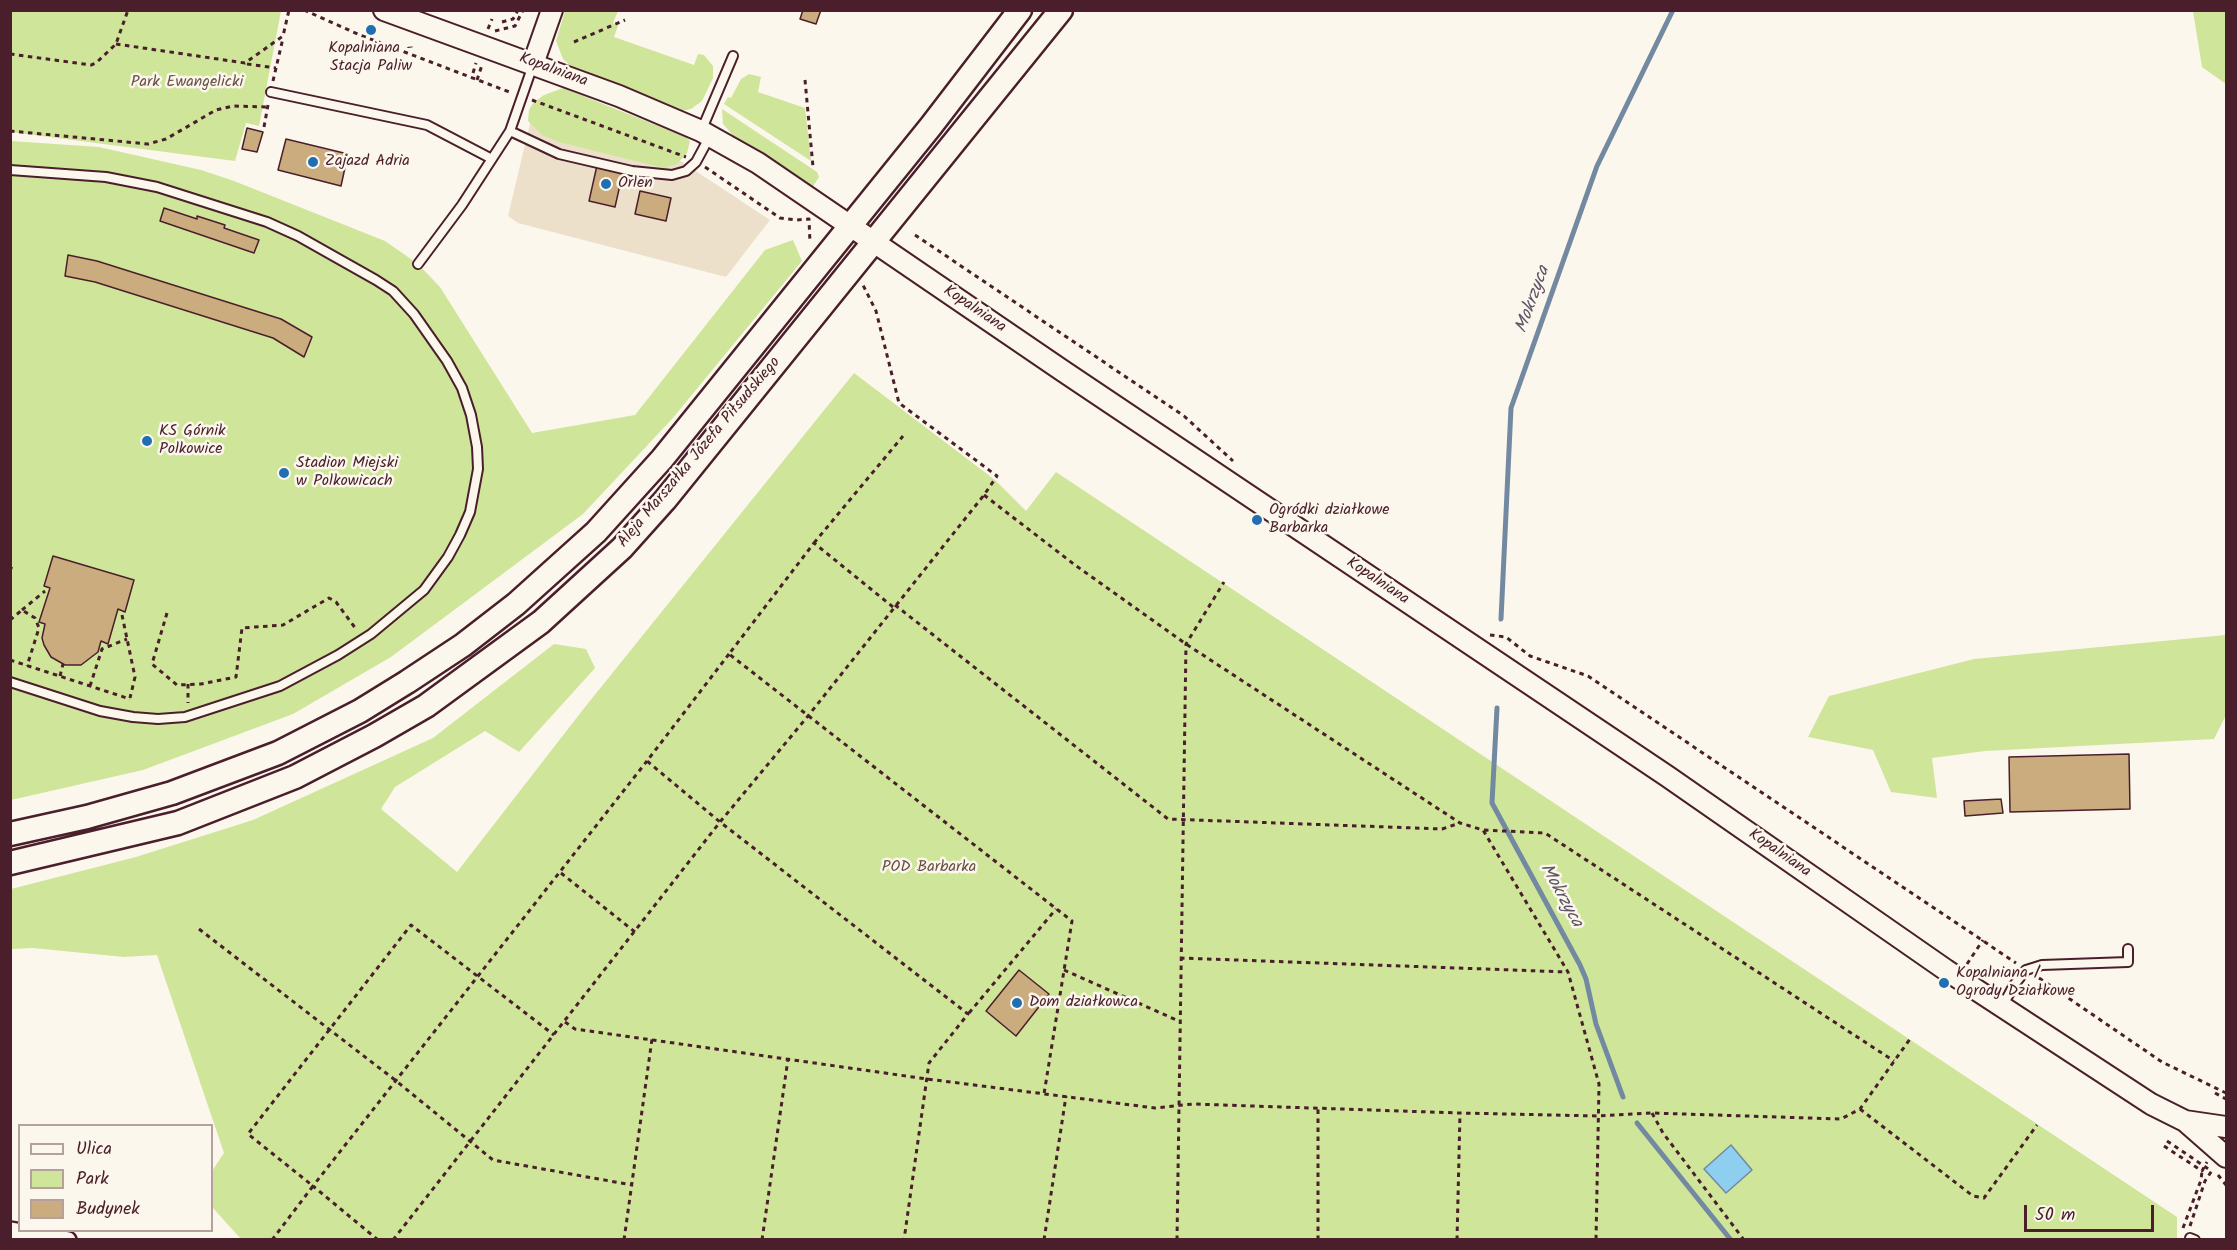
<!DOCTYPE html>
<meta charset="utf-8">
<style>
body{margin:0}
#map{position:relative;width:2237px;height:1250px;overflow:hidden;background:#fbf7ec;font-family:Kalam,sans-serif}
canvas{display:block}
.frame{position:absolute;inset:0;border:12px solid #4a1f2b;pointer-events:none}
.legend{position:absolute;left:18px;top:1124px;width:195px;height:108px;box-sizing:border-box;background:#fbf7ec;border:2px solid #b4a19f;margin:0;padding:8px 10px;list-style:none;font-size:18px;color:#4a1f2b}
.legend li{display:flex;align-items:center;gap:12px;height:30px}
.legend b{width:30px;border:2px solid #b4a19f}
.scale{position:absolute;left:2024px;top:1205px;width:130px;height:27px;box-sizing:border-box;border:3px solid #4a1f2b;border-top:0;padding-left:8px;font-size:18px;line-height:21px;white-space:nowrap;color:#4a1f2b;-webkit-text-stroke:4px #fbf7ec;paint-order:stroke}
</style>
<div id="map">
<canvas width="2237" height="1250"></canvas>
<div class="frame"></div>
<ul class="legend">
<li><b style="height:8px;background:#fbf7ec"></b>Ulica</li>
<li><b style="height:16px;background:#cfe59a"></b>Park</li>
<li><b style="height:16px;background:#caac7f"></b>Budynek</li>
</ul>
<div class="scale">50 m</div>
</div>
<script>
const g = document.querySelector('canvas').getContext('2d');
g.lineJoin = 'round';
function fill(path, color) { g.fillStyle = color; g.fill(path, 'evenodd'); }
const poly = rows => new Path2D(rows.map(r => 'M' + r).join(''));
function trace(path, color, width, dash) { g.strokeStyle = color; g.lineWidth = width; g.lineCap = dash ? 'butt' : 'round'; g.setLineDash(dash || []); g.stroke(path); }
function label(font, color, halo, rows, align = 'center') {
  g.font = font + ' Kalam,sans-serif'; g.lineWidth = 5; g.setLineDash([]); g.textBaseline = 'middle'; g.strokeStyle = halo; g.fillStyle = color; for (const [text, x, y, turn = 0] of rows) {
    g.save(); g.translate(x, y); g.rotate((+turn || 0) * Math.PI / 180); g.textAlign = isNaN(turn) ? turn : align; if (halo) g.strokeText(text, 0, 0); g.fillText(text, 0, 0); g.restore();
  }
}
fill(poly([
 [534,107,676,158,770,220,726,277,518,223,508,216]
]), '#ece0cb');
fill(poly([
 [11,10,281,11,259,126,246,123,235,161,11,132],
 [565,11,618,11,613,23,618,26,614,37,694,65,698,54,704,55,713,66,713,78,702,101,691,109,681,111,573,68,563,59,556,41],
 [2193,11,2226,11,2226,84,2202,67],
 [749,74,761,77,758,92,805,108,811,161,724,104,728,97,731,98,741,79],
 [563,88,686,137,690,141,687,153,677,164,664,168,559,142,542,135,528,121,529,110,533,103,544,95],
 [722,109,817,172,819,177,812,188,737,140,723,124],
 [11,141,99,147,201,170,234,181,385,241,418,264,440,287,532,433,635,415,765,250,793,240,802,261,672,419,583,514,391,657,293,714,143,770,11,800],
 [854,373,995,480,1026,511,1056,472,2177,1217,2177,1239,241,1239,212,1207,212,1171,224,1153,157,955,124,957,33,948,11,949,11,889,136,857,253,820,433,738,554,644,586,649,595,668,519,752,485,731,395,787,381,809,457,872,585,707],
 [2226,635,2226,715,2214,739,1985,751,1932,758,1937,798,1891,792,1873,750,1808,737,1829,696,1974,659]
]), '#cfe59a');
const water = poly([
 [1731,1145,1752,1170,1726,1193,1704,1169,1731,1145]
]);
fill(water, '#8ecfef');
trace(water, '#7389a1', 1.5);
trace(poly([
 [1501,619,1511,408,1597,166,1673,10],
 [1497,708,1492,803,1580,965,1586,979,1596,1024,1623,1097],
 [1637,1123,1731,1240]
]), '#7389a1', 5);
const building = poly([
 [803,10,821,10,816,24,800,19,803,10],
 [247,128,263,132,257,152,242,149,247,128],
 [286,139,348,154,341,186,278,170,286,139],
 [598,161,624,167,615,207,589,201,598,161],
 [640,191,671,198,666,221,635,214,640,191],
 [164,208,197,219,197,216,225,225,224,228,259,240,254,253,160,221,164,208],
 [68,255,97,261,281,319,312,337,304,357,273,338,95,282,65,276,68,255],
 [53,556,134,580,125,612,118,609,108,644,101,641,98,652,81,665,65,665,51,657,44,645,42,638,45,624,39,622,50,588,44,586,53,556],
 [2129,754,2130,809,2010,812,2009,757,2129,754],
 [2001,799,2003,813,1965,816,1964,801,2001,799],
 [1019,970,1049,994,1016,1036,986,1011,1019,970]
]);
fill(building, '#caac7f');
trace(building, '#4a1f2b', 1.5);
const service = poly([
 [271,92,427,125,492,159],
 [702,129,733,56],
 [510,131,559,154,632,171,672,175,686,171,696,162,710,136],
 [10,170,106,177,157,187,267,222,298,236,376,280,393,291,414,314,447,361,462,388,471,415,477,447,478,469,470,512,460,535,448,557,424,590,371,634,338,655,280,686,185,717,158,719,133,717,100,711,10,682],
 [418,264,462,205,510,131,533,65],
 [2003,1005,2014,985,2026,970,2042,965,2128,962,2128,949],
 [2190,1238,2195,1240]
]);
const minor = poly([
 [10,1230,68,1240]
]);
const tertiary = poly([
 [384,10,619,96,701,131,758,163,1063,371,1667,776,1946,970,2151,1104,2185,1121,2226,1157],
 [533,64,552,10],
 [2185,1121,2226,1127]
]);
const secondary = poly([
 [10,834,87,817,172,793,278,753,360,711,407,682,463,645,516,604,596,532,662,459,931,126,1020,10],
 [10,863,178,823,295,777,374,736,426,706,541,622,622,548,665,500,1061,10]
]);
trace(service, '#4a1f2b', 12);
trace(minor, '#4a1f2b', 20);
trace(tertiary, '#4a1f2b', 24);
trace(secondary, '#4a1f2b', 27);
trace(poly([
 [304,10,360,35,512,93],
 [502,22,513,19,518,10],
 [488,29,492,19],
 [495,31,515,26,523,10],
 [574,42,625,20],
 [116,44,245,63,283,36,289,10],
 [10,54,91,65,96,63,116,44,128,10],
 [247,64,276,68],
 [473,73,476,63],
 [477,80,482,65],
 [805,80,813,167],
 [273,81,283,38],
 [532,100,686,157],
 [264,127,268,105],
 [10,131,148,144,166,139,216,110,233,106,268,107],
 [705,167,780,218,796,220,809,219,810,243],
 [915,235,1184,416,1233,461],
 [984,495,1075,565,1186,644,1460,823,1483,830,1568,972,1599,1084,1596,1240],
 [814,543,903,436],
 [10,571,13,563],
 [895,605,1168,819,1442,829,1460,823],
 [893,607,814,543,729,654,1072,921,1044,1094],
 [22,610,45,591],
 [167,613,152,664,177,685,201,684,236,677,242,628,283,625,329,598,336,602,356,629],
 [122,615,135,677,130,698],
 [10,620,22,610,35,618,39,628,27,666],
 [1490,635,1506,637,1530,656,1588,676,2016,963],
 [729,654,647,761,720,822,968,1014,929,1063,904,1240],
 [10,660,130,699],
 [60,676,63,664],
 [188,684,188,703],
 [90,686,102,649,127,639],
 [1484,830,1545,833,1894,1061],
 [561,873,635,932],
 [199,929,395,1080,493,1160,632,1185],
 [1180,958,1568,972],
 [1967,964,1983,940],
 [1064,970,1181,1022],
 [2039,978,2162,1062,2226,1093],
 [969,1013,1056,909],
 [565,1022,575,1029,927,1079,1155,1108,1193,1104,1460,1113,1598,1116,1652,1113,1841,1119,1860,1109,1910,1039],
 [2215,1093,2226,1099],
 [1860,1109,1973,1196,1984,1198,2037,1125],
 [1652,1113,1663,1133,1744,1240],
 [2167,1141,2210,1170],
 [2164,1146,2202,1171,2207,1162],
 [2218,1175,2226,1185],
 [2190,1226,2205,1181,2213,1169],
 [2183,1228,2201,1180,2202,1171],
 [272,1240,313,1186,248,1134,411,925,554,1035],
 [378,1240,313,1186,647,761],
 [393,1240,720,822,808,716,984,495,997,476,899,403,876,311,863,285],
 [624,1240,652,1039],
 [762,1240,788,1059],
 [1044,1240,1066,1096],
 [1177,1240,1186,644,1224,582],
 [1318,1240,1318,1107],
 [1457,1240,1460,1113]
]), '#4a1f2b', 3, [4.5, 4.5]);
trace(service, '#fbf7ec', 8);
trace(minor, '#fbf7ec', 15);
trace(tertiary, '#fbf7ec', 20);
trace(secondary, '#fbf7ec', 22);
for (const [x, y, r, color] of [
 [371,30,6,"#1f6fb2"],
 [313,162,6,"#1f6fb2"],
 [606,184,6,"#1f6fb2"],
 [147,441,6,"#1f6fb2"],
 [284,473,6,"#1f6fb2"],
 [1257,520,6,"#1f6fb2"],
 [1944,983,6,"#1f6fb2"],
 [1017,1003,6,"#1f6fb2"]
]) { const dot = new Path2D(); dot.arc(x, y, r, 0, 2 * Math.PI); g.fillStyle = color; g.fill(dot); trace(dot, '#fbf7ec', 2); }
label('16px', '#4a1f2b', '#fbf7ec', [
 ["Kopalniana -",371,49,"center"],
 ["Stacja Paliw",371,67,"center"],
 ["Zajazd Adria",325,162],
 ["Orlen",618,184],
 ["KS Górnik",159,432],
 ["Polkowice",159,450],
 ["Stadion Miejski",296,464],
 ["w Polkowicach",296,482],
 ["Ogródki działkowe",1269,511],
 ["Barbarka",1269,529],
 ["Kopalniana /",1956,974],
 ["Ogrody Działkowe",1956,992],
 ["Dom działkowca",1029,1003]
], 'left');
label('16px', '#4a1f2b', '#fbf7ec', [
 ["Kopalniana",553,71,20],
 ["Kopalniana",974,310,34],
 ["Aleja Marszałka Józefa Piłsudskiego",700,453,-50],
 ["Kopalniana",1377,582,34],
 ["Kopalniana",1779,854,35]
]);
label('16px', '#6b5047', '#fbf7ec', [
 ["Park Ewangelicki",187,83],
 ["POD Barbarka",929,868]
]);
label('italic 18px', '#5e5466', '#fbf7ec', [
 ["Mokrzyca",1534,300,-70],
 ["Mokrzyca",1560,896,61]
]);
</script>
